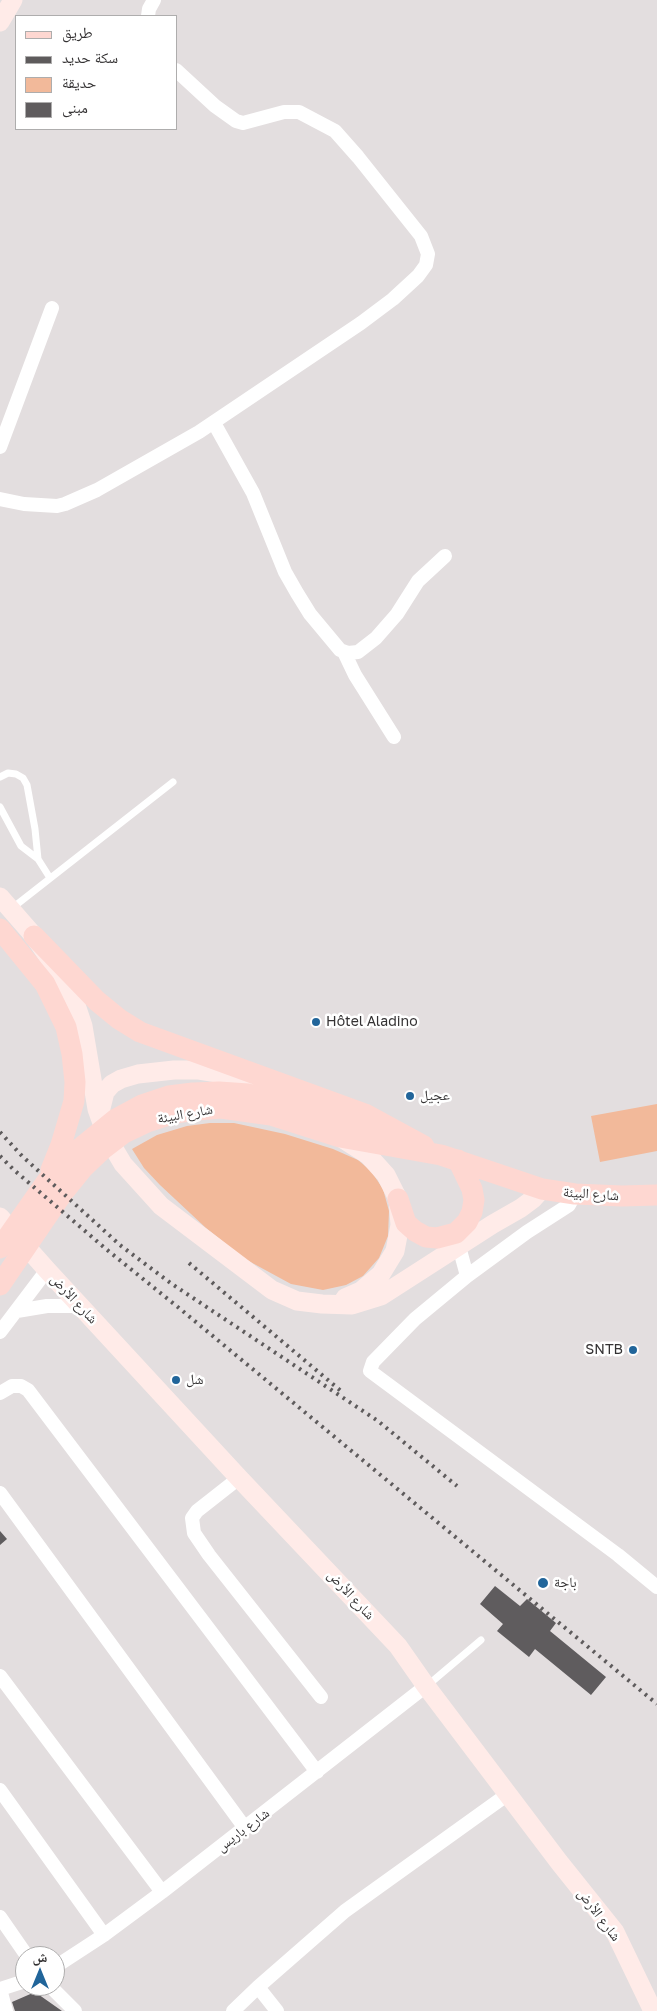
<!DOCTYPE html>
<meta charset="utf-8">
<style>
body{margin:0}
#map{position:relative;width:657px;height:2011px;overflow:hidden;background:#e3dedf;font-family:"Golos Text","Noto Naskh Arabic",sans-serif}
canvas{display:block}
.legend{position:absolute;left:15px;top:15px;width:162px;height:115px;box-sizing:border-box;background:#fff;border:1px solid #aeadad;margin:0;padding:6px 9px;list-style:none;font-size:15px;color:#343233}
.legend li{display:flex;align-items:center;gap:10px;height:25px}
.legend b{width:25px;border:1px solid #aeadad}
.north{position:absolute;left:15px;top:1946px;width:50px;height:50px;box-sizing:border-box;background:#fff;border:1px solid #aeadad;border-radius:50%;rotate:0deg;font-size:14px;font-weight:700;line-height:20px;text-align:center;color:#343233}
.north::after{content:'';display:block;margin:auto;width:18px;height:22px;background:#21659a;clip-path:polygon(50% 0,100% 100%,50% 72%,0 100%)}
</style>
<div id="map">
<canvas width="657" height="2011"></canvas>
<ul class="legend">
<li><b style="height:6px;background:#fed7d1"></b>طريق</li>
<li><b style="height:6px;background:#5e5b5c"></b>سكة حديد</li>
<li><b style="height:14px;background:#f2b99a"></b>حديقة</li>
<li><b style="height:14px;background:#5f5c5e"></b>مبنى</li>
</ul>
<div class="north">ش</div>
</div>
<script>
const g = document.querySelector('canvas').getContext('2d');
g.lineJoin = 'round';
function fill(path, color) { g.fillStyle = color; g.fill(path, 'evenodd'); }
const poly = rows => new Path2D(rows.map(r => 'M' + r).join(''));
function trace(path, color, width, dash) { g.strokeStyle = color; g.lineWidth = width; g.lineCap = dash ? 'butt' : 'round'; g.setLineDash(dash || []); g.stroke(path); }
function label(font, color, halo, rows, align = 'center') {
  g.font = font + ' "Golos Text","Noto Naskh Arabic",sans-serif'; g.lineWidth = 5; g.setLineDash([]); g.textBaseline = 'middle'; g.strokeStyle = halo; g.fillStyle = color; for (const [text, x, y, turn = 0] of rows) {
    g.save(); g.translate(x, y); g.rotate((+turn || 0) * Math.PI / 180); g.textAlign = isNaN(turn) ? turn : align; if (halo) g.strokeText(text, 0, 0); g.fillText(text, 0, 0); g.restore();
  }
}
fill(poly([
 [657,1104,657,1151,600,1162,591,1116],
 [210,1123,234,1123,285,1134,333,1149,358,1160,371,1171,383,1189,389,1211,388,1236,379,1258,363,1276,346,1285,323,1290,291,1284,245,1259,206,1228,160,1185,144,1168,132,1149,157,1135,187,1126]
]), '#f2b99a');
fill(poly([
 [0,1531,7,1539,0,1545],
 [495,1586,520,1606,527,1599,556,1623,550,1631,606,1677,591,1695,535,1649,529,1657,497,1631,503,1624,480,1604],
 [35,1992,62,2011,15,2011,12,2002]
]), '#5f5c5e');
trace(poly([
 [0,777,8,773,16,774,23,778,27,785,35,829,38,859,21,846,0,807],
 [38,859,50,878],
 [11,909,173,782],
 [428,1685,481,1640]
]), '#fff', 7);
trace(poly([
 [148,16,149,9,154,0],
 [214,423,253,493,285,572,297,593,310,614,340,650,348,653,358,652,376,638,397,614,418,581,445,556],
 [0,447,52,308],
 [0,499,24,504,57,506,65,504,97,490,199,432,361,323,393,299,418,276,426,265,428,254,421,236,358,157,335,131,299,112,284,112,243,123,236,121,215,106,176,70],
 [344,652,355,675,394,737],
 [575,1194,569,1205,527,1232,467,1276,415,1319,373,1362,370,1371,618,1555,657,1587],
 [457,1239,467,1276],
 [17,1311,47,1306,81,1306],
 [0,1332,47,1270],
 [0,1393,12,1386,21,1386,28,1390,317,1772],
 [239,1478,197,1511,192,1518,194,1533,209,1555,321,1697],
 [0,1493,245,1828],
 [0,1676,162,1892],
 [0,1790,104,1935],
 [0,1917,27,1956],
 [55,1967,104,1935,162,1892,426,1686],
 [50,1986,75,2011],
 [258,1987,277,2011],
 [0,1989,25,1981],
 [0,1989,6,2011],
 [233,2011,258,1987,345,1911,508,1794]
]), '#fff', 14);
trace(poly([
 [0,22,13,0],
 [0,897,34,936,56,968,74,999,83,1026,97,1109,107,1137,123,1164,161,1206,272,1290,297,1301,322,1304,352,1305,381,1296,493,1224,521,1208,533,1199,542,1189],
 [100,1112,105,1092,112,1084,121,1079,138,1074,174,1070,199,1070,248,1078],
 [343,1139,368,1155,386,1175,398,1199,400,1225,395,1251,381,1274,361,1291,345,1298],
 [0,1217,47,1270,239,1478,398,1646,426,1686,559,1862,615,1932,653,2011]
]), '#ffebe8', 19);
trace(poly([
 [0,929,45,984,66,1027,72,1054,75,1082,74,1101,61,1145,51,1170],
 [34,936,97,1001,119,1019,140,1032,365,1114,424,1146],
 [398,1199,406,1223,415,1231,426,1237,437,1238,456,1233,467,1222,472,1212,474,1200,472,1189,458,1160],
 [0,1248,47,1181,67,1159,116,1119,142,1105,169,1096,193,1093,219,1092,248,1094,284,1102,373,1131],
 [0,1285,62,1194,83,1168,103,1149,124,1133,147,1122,175,1113,197,1110,221,1108,271,1115,340,1137,441,1155,542,1189,575,1194,622,1196,657,1195]
]), '#fed7d1', 21);
trace(poly([
 [0,1132,22,1156,120,1245,172,1284,378,1421,457,1486],
 [0,1156,14,1170,106,1249,179,1308,657,1704],
 [189,1263,341,1391]
]), '#5e5b5c', 4, [2.5, 5]);
for (const [x, y, r, color] of [
 [316,1022,5,"#21659a"],
 [410,1096,5,"#21659a"],
 [633,1350,5,"#21659a"],
 [176,1380,5,"#21659a"],
 [543,1583,6,"#21659a"]
]) { const dot = new Path2D(); dot.arc(x, y, r, 0, 2 * Math.PI); g.fillStyle = color; g.fill(dot); trace(dot, '#fff', 2); }
label('14px', '#343233', '#fff', [
 ["Hôtel Aladino",326,1022],
 ["عجيل",420,1096],
 ["SNTB",623,1350,"right"],
 ["شل",186,1380],
 ["باجة",554,1583]
], 'left');
label('14px', '#343233', '#fff', [
 ["شارع البيئة",185,1114,-10],
 ["شارع البيئة",591,1194,4],
 ["شارع الأرض",74,1299,47],
 ["شارع الأرض",351,1595,47],
 ["شارع باريس",243,1830,-37],
 ["شارع الأرض",599,1915,53]
]);
</script>
